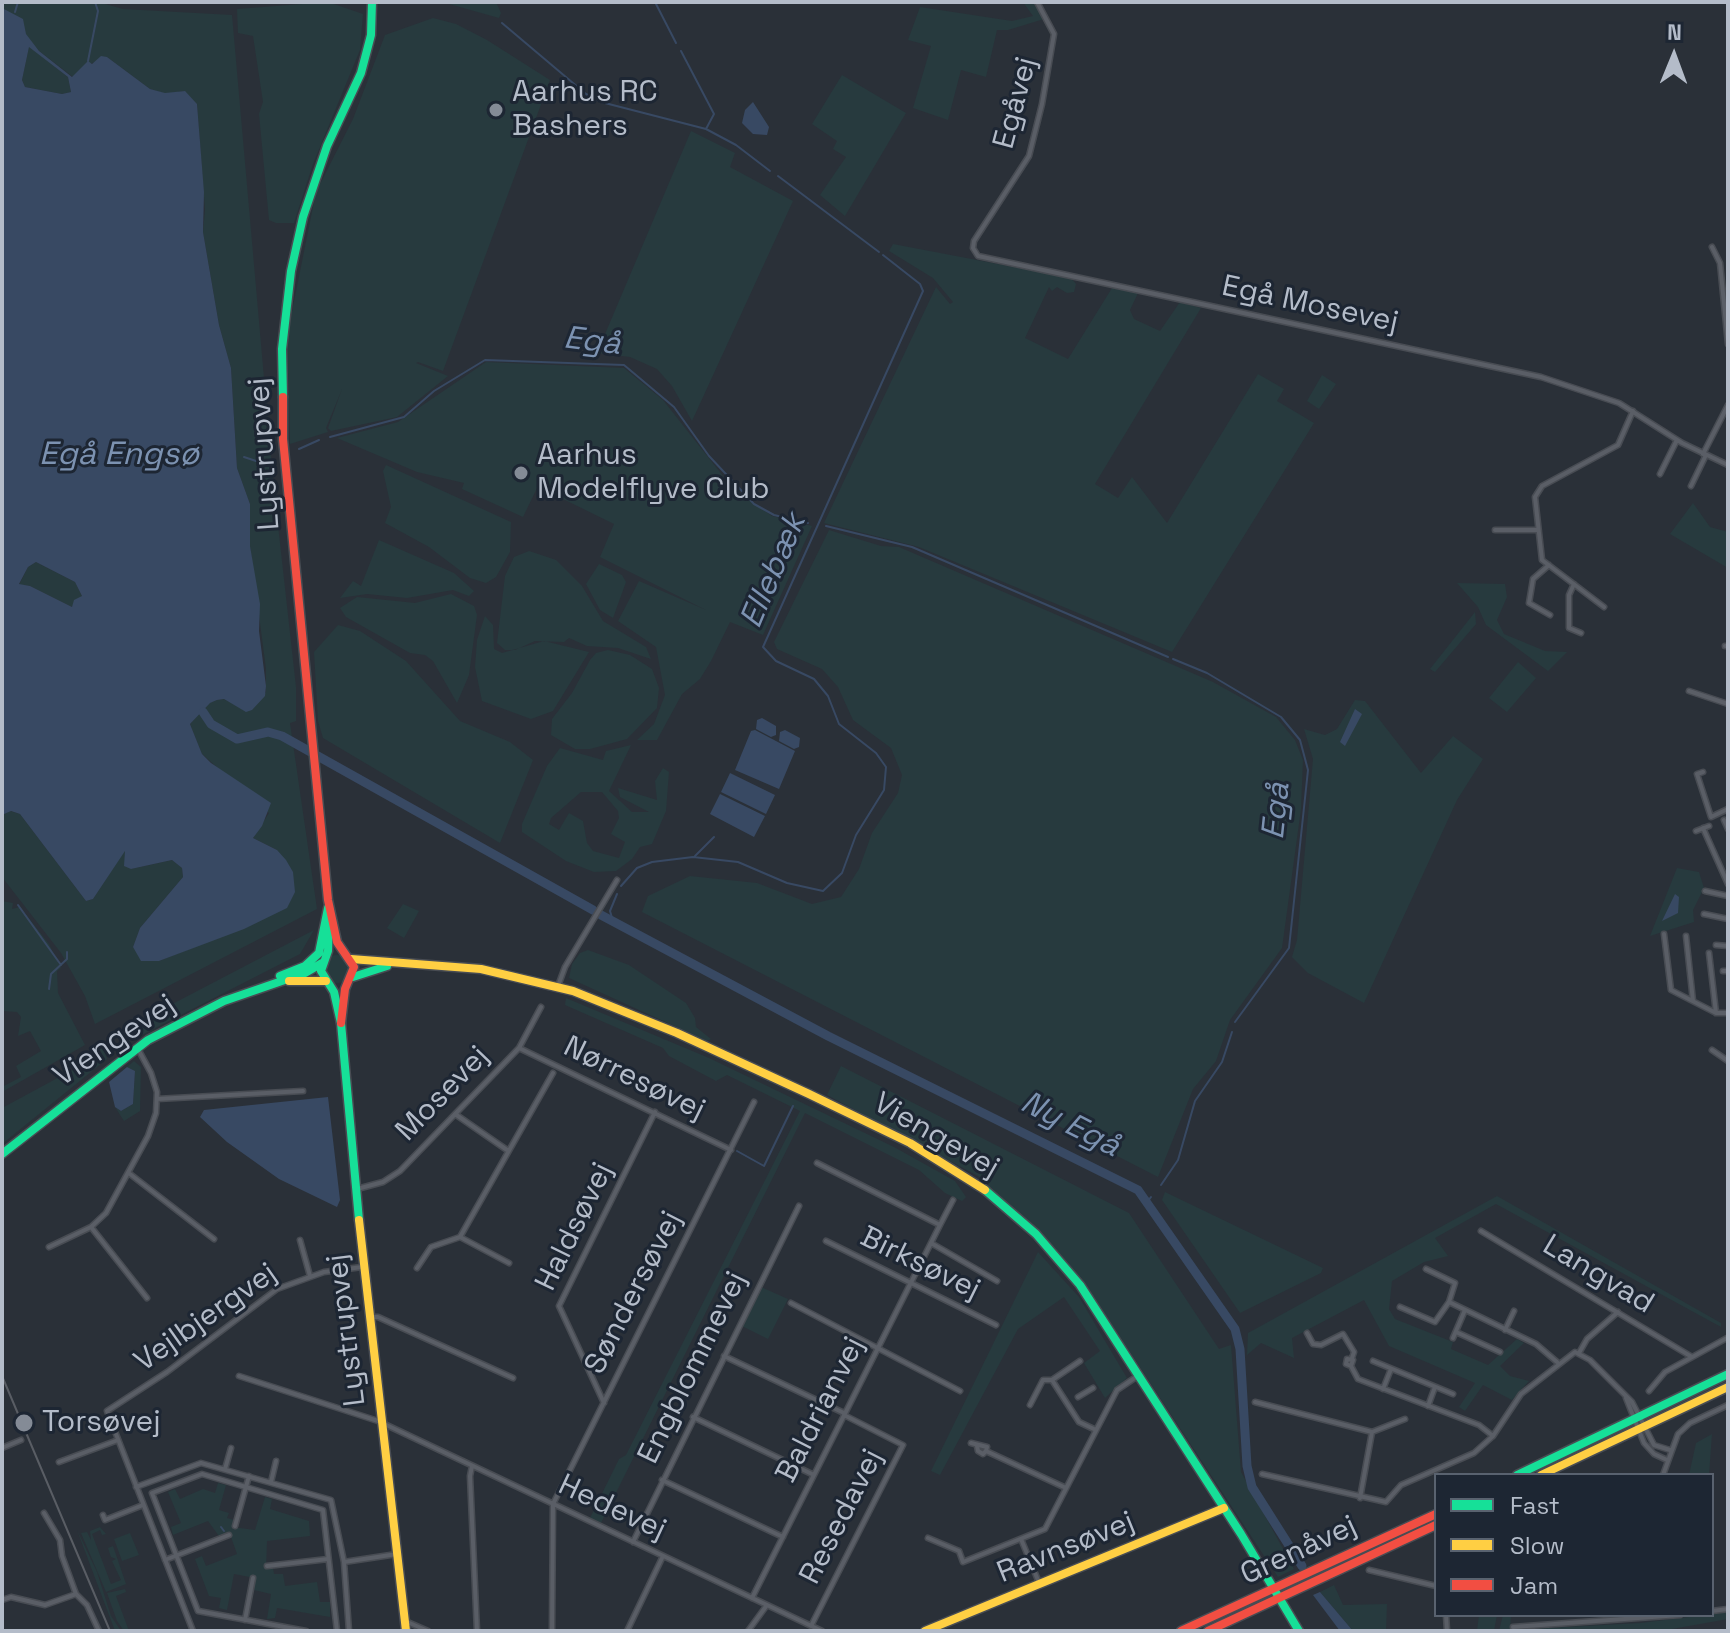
<!DOCTYPE html>
<meta charset="utf-8">
<style>
body{margin:0}
#map{position:relative;width:1730px;height:1633px;overflow:hidden;background:#2a3038;font-family:"Space Grotesk",sans-serif}
canvas{display:block}
.frame{position:absolute;inset:0;border:4px solid #b4bcc9;pointer-events:none}
.legend{position:absolute;left:1434px;top:1473px;width:280px;height:144px;box-sizing:border-box;background:#1d2633;border:2px solid #59626f;margin:0;padding:10px 14px;list-style:none;font-size:24px;color:#b4bcc9}
.legend li{display:flex;align-items:center;gap:16px;height:40px}
.legend b{width:40px;border:2px solid #59626f}
.north{position:absolute;left:1634px;top:16px;width:80px;height:80px;-webkit-text-stroke:6px #1d2633;paint-order:stroke;rotate:1deg;font-size:22px;font-weight:700;line-height:32px;text-align:center;color:#b4bcc9}
.north::after{content:'';display:block;margin:auto;width:28px;height:36px;background:#b4bcc9;clip-path:polygon(50% 0,100% 100%,50% 72%,0 100%)}
</style>
<div id="map">
<canvas width="1730" height="1633"></canvas>
<div class="frame"></div>
<ul class="legend">
<li><b style="height:10px;background:#16e098"></b>Fast</li>
<li><b style="height:10px;background:#ffcf43"></b>Slow</li>
<li><b style="height:10px;background:#f24e42"></b>Jam</li>
</ul>
<div class="north">N</div>
</div>
<script>
const g = document.querySelector('canvas').getContext('2d');
g.lineJoin = 'round';
function fill(path, color) { g.fillStyle = color; g.fill(path, 'evenodd'); }
const poly = rows => new Path2D(rows.map(r => 'M' + r).join(''));
function trace(path, color, width, dash) { g.strokeStyle = color; g.lineWidth = width; g.lineCap = dash ? 'butt' : 'round'; g.setLineDash(dash || []); g.stroke(path); }
function label(font, color, halo, rows, align = 'center') {
  g.font = font + ' "Space Grotesk",sans-serif'; g.lineWidth = 6; g.setLineDash([]); g.textBaseline = 'middle'; g.strokeStyle = halo; g.fillStyle = color; for (const [text, x, y, turn = 0] of rows) {
    g.save(); g.translate(x, y); g.rotate((+turn || 0) * Math.PI / 180); g.textAlign = isNaN(turn) ? turn : align; if (halo) g.strokeText(text, 0, 0); g.fillText(text, 0, 0); g.restore();
  }
}
fill(poly([
 [2,2,98,2,123,9,232,15,273,480,296,687,296,721,290,723,317,909,95,1024,85,996,61,953,2,877,2,815,10,811,20,814,86,901,93,899,125,850,131,869,172,860,182,868,183,877,140,928,133,947,146,959,159,961,209,941,277,850,253,838,269,813,202,754,190,724,209,703,217,700,224,699,246,711,266,692,266,669,250,546,250,504,237,468,231,368,219,325,203,232,205,210,197,104,184,91,166,94,150,89,107,57,85,66,73,77,39,51,2,8],
 [328,2,363,14,360,50,313,164,294,223,276,223,269,220,259,114,263,102,253,36,238,33,237,9],
 [442,2,496,2,501,13,499,18],
 [1023,2,1033,2,1044,19,1008,30,997,30,986,77,961,70,948,120,913,108,931,46,908,40,920,7,1012,21,1033,16],
 [433,18,456,24,487,40,550,80,443,371,418,362,416,363,448,376,397,417,331,431,328,428,342,389,326,428,328,432,290,444,287,336,316,192,353,119,385,35],
 [29,46,68,77,71,92,62,94,25,87,22,80],
 [842,75,906,113,845,216,820,195,846,157,833,149,837,141,812,124],
 [691,131,735,153,730,167,793,201,692,421,672,386,657,369,630,357,597,353],
 [893,244,1071,278,1076,284,1074,292,1067,293,1057,287,1052,291,1049,287,1025,338,1068,359,1112,288,1138,293,1130,310,1134,319,1160,331,1180,302,1201,308,1095,484,1118,498,1132,477,1167,523,1258,374,1284,389,1277,401,1314,423,1172,652,919,547,824,523,936,287,950,304,953,302,933,278,889,251],
 [486,362,624,368,663,400,734,490,772,516,812,526,763,635,730,622,711,661,700,679,682,694,657,740,637,740,654,724,665,695,656,647,618,621,639,581,706,610,600,557,614,524,561,498,537,488,523,517,462,489,464,483,417,472,337,438,398,422],
 [1322,375,1336,384,1319,409,1307,401],
 [386,465,511,522,510,552,496,577,486,583,470,578,429,547,385,523,391,507,383,471],
 [1693,503,1710,527,1728,532,1728,568,1670,534],
 [829,530,881,546,899,547,1213,682,1276,717,1295,740,1303,760,1301,809,1282,948,1230,1020,1216,1061,1193,1089,1158,1177,642,912,648,896,690,876,757,883,812,904,841,897,859,869,872,833,898,793,902,775,891,748,853,720,838,687,822,669,777,649,774,642],
 [379,540,454,573,474,591,469,596,453,590,407,598,367,594,340,598,353,581,361,586],
 [529,551,556,560,582,586,603,621,646,647,651,659,618,648,587,646,569,638,564,642,535,641,515,650,505,650,497,643,505,576,514,557],
 [36,562,75,582,82,596,72,607,30,586,19,585,28,567],
 [599,564,622,575,626,582,613,618,600,610,586,584],
 [1457,583,1505,584,1507,597,1497,620,1504,634,1545,651,1567,652,1548,671,1486,625,1478,607],
 [451,594,474,606,477,615,469,675,457,703,433,661,425,655,410,653,346,617,340,608,357,597,415,603],
 [1475,612,1476,624,1435,672,1430,669],
 [485,616,493,625,494,649,502,653,544,641,589,652,553,711,531,719,482,701,475,667,477,640],
 [338,625,360,631,406,661,460,721,510,742,533,760,500,843,323,738,318,721,314,652],
 [608,650,630,655,652,669,659,688,657,708,627,739,590,749,575,749,551,735,552,719,572,693,590,660,596,653],
 [1518,662,1536,678,1507,712,1489,698],
 [1355,700,1365,701,1421,773,1453,736,1483,759,1457,800,1364,1003,1308,973,1292,957,1297,940,1313,759,1304,729,1325,735,1337,729],
 [631,745,609,791,632,812,649,812,620,797,618,788,657,800,655,781,663,768,669,772,666,811,652,844,640,847,632,859,616,871,594,872,566,861,522,832,522,824,547,766,560,748,603,760,606,751],
 [581,792,602,792,618,811,619,818,611,834,625,842,619,858,593,851,587,843,583,821,569,813,559,830,549,824,551,818],
 [1677,868,1699,872,1704,888,1693,910,1694,922,1650,936],
 [2,901,13,903,12,909,20,907,49,944,61,968,57,971,58,993,85,1045,2,1092,2,1087,21,1077,16,1066,41,1051,30,1031,18,1036,21,1017,17,1012,2,1011],
 [403,904,419,911,404,938,387,928],
 [314,930,300,954,126,1043,113,1035],
 [588,950,629,965,686,1003,695,1018,696,1027,711,1039,707,1041,569,978,572,964,580,953],
 '323 969a14 14 0 1 1 28 0a14 14 0 1 1-28 0Z',
 [566,998,709,1058,894,1147,955,1181,966,1197,962,1201,945,1193,919,1170,805,1113,601,1523,590,1518,619,1459,626,1455,800,1111,727,1075,716,1081,669,1056,663,1048,565,1005],
 [102,1044,107,1059,2,1144,2,1108,102,1054,98,1046],
 [134,1061,141,1067,140,1111,124,1121,115,1107,121,1111,133,1104,135,1071,127,1067],
 [841,1066,1129,1213,1219,1349,1231,1345,1241,1472,1294,1569,1278,1577,1085,1284,1054,1247,988,1186,989,1182,827,1095],
 [1165,1192,1323,1268,1321,1273,1240,1313,1162,1200],
 [1497,1196,1721,1323,1721,1327,1496,1204,1435,1238,1448,1256,1424,1262,1392,1281,1389,1309,1395,1319,1453,1342,1451,1349,1488,1365,1517,1339,1524,1343,1500,1366,1510,1376,1529,1381,1512,1400,1483,1385,1465,1411,1459,1407,1475,1383,1389,1346,1364,1300,1292,1338,1294,1358,1261,1343,1247,1355,1248,1333],
 [1038,1252,1079,1297,1127,1378,1105,1398,1084,1363,1100,1351,1064,1297,1018,1329,940,1475,931,1471],
 [761,1287,788,1299,768,1339,742,1326],
 [1712,1434,1709,1475,1689,1475,1696,1443],
 [218,1483,226,1485,219,1510,229,1513,227,1518,234,1520,232,1527,255,1530,265,1497,272,1499,270,1509,309,1521,310,1536,267,1541,266,1569,273,1568,274,1574,283,1574,285,1586,317,1582,320,1602,330,1602,330,1617,277,1608,275,1618,267,1619,271,1594,254,1590,255,1578,234,1574,227,1610,219,1608,221,1598,209,1596,195,1559,202,1556,206,1566,237,1554,231,1537,229,1533,219,1536,208,1521,173,1535,171,1527,181,1523,168,1492,175,1489,180,1499,203,1489,215,1493],
 [100,1527,106,1534,102,1535,100,1530,92,1534,111,1584,121,1580,112,1561,116,1559,111,1557,108,1548,113,1546,126,1584,106,1592,81,1533,87,1532,91,1540,90,1531],
 [77,1530,97,1572,111,1616,121,1631,115,1631],
 [130,1533,139,1555,122,1561,114,1539],
 [1334,1585,1343,1605,1387,1604,1386,1631,1353,1631,1320,1592],
 [125,1589,126,1592,116,1596,129,1631,124,1631,117,1621,107,1593],
 [1728,1612,1728,1619,1661,1631,1499,1631,1503,1615,1511,1615,1510,1630,1641,1623],
 [1479,1615,1497,1615,1494,1631,1477,1631]
]), '#273a3e');
fill(poly([
 [2,8,23,19,26,34,39,51,72,77,88,61,92,64,101,56,107,57,150,89,165,93,185,91,197,104,204,192,203,232,219,325,231,368,237,468,250,504,250,546,260,604,259,631,266,686,265,696,252,710,246,712,224,699,217,700,210,703,190,724,202,754,211,763,271,803,262,826,253,838,277,850,286,860,293,872,295,892,287,908,244,929,159,961,141,961,133,947,140,928,183,877,182,868,172,860,131,869,124,866,125,851,93,899,86,901,20,814,11,811,2,815],
 [29,47,68,77,71,92,62,94,25,87,22,80],
 [36,562,75,582,82,596,74,600,72,607,30,586,19,584,28,567],
 [753,102,769,127,767,135,753,134,742,123,745,110],
 [1355,709,1362,714,1345,746,1340,742],
 [762,718,776,726,776,735,771,737,756,729,757,720],
 [755,730,795,751,779,789,735,770,751,731],
 [785,730,800,738,799,747,794,749,779,741,780,732],
 [730,773,775,795,766,814,721,792],
 [720,794,765,816,754,837,710,814],
 [1675,894,1679,897,1678,913,1662,921],
 [127,1067,135,1071,133,1104,121,1111,115,1107,109,1082],
 [328,1097,340,1200,337,1207,279,1179,227,1142,200,1117,204,1110],
 [1320,1592,1353,1631,1340,1631,1313,1595]
]), '#384963');
trace(poly([
 [655,2,676,43],
 [15,12,18,2],
 [502,23,586,94,601,102,706,129],
 [681,51,714,114,706,129,736,145,770,171],
 [88,61,98,11,95,2],
 [778,176,879,252],
 [330,437,404,417,434,391,485,360,624,365,674,407,709,456,754,504,774,515,808,523],
 [299,449,319,440],
 [244,457,262,463,272,461],
 [826,526,912,547,1168,657],
 [1173,659,1207,673,1281,717,1300,740,1308,770,1289,948,1235,1022],
 [695,856,714,837],
 [621,886,637,868,652,862,693,857,738,862,787,883,823,891,842,873,856,835,884,790,886,767,876,753,839,724,828,696,814,679,776,661,763,647,923,291,920,284,883,255],
 [18,905,61,965],
 [613,921,610,911,617,894],
 [49,989,51,974,67,959,67,952],
 [737,1151,764,1166,793,1106],
 [1161,1185,1178,1160,1195,1101,1222,1062,1232,1032],
 [1148,1201,1151,1197],
 [221,1527,224,1531]
]), '#384963', 2);
trace(poly([
 [203,712,211,724,237,739,268,732,282,736,593,910],
 [601,915,828,1036,1138,1190,1235,1329,1240,1349,1247,1466,1252,1487,1302,1566]
]), '#384963', 9);
const street = poly([
 [1037,2,1054,34,1042,104,1029,156,974,241,973,248,978,256,1541,377,1619,403,1682,443,1728,465],
 [1712,247,1720,263,1728,344],
 [1703,454,1728,405],
 [1660,474,1677,440],
 [1691,486,1706,455],
 [1495,530,1537,530],
 [1549,565,1533,579,1529,603,1550,615],
 [1574,584,1569,595,1569,628,1581,633],
 [1604,607,1542,560,1535,497,1542,486,1618,445,1633,411],
 [1725,646,1728,646],
 [1689,691,1728,704],
 [1703,772,1697,774,1711,817,1728,809],
 [1724,820,1728,829],
 [1703,828,1728,884],
 [1696,831,1709,826],
 [1705,891,1728,896],
 [1704,914,1728,919],
 [1664,934,1671,990,1716,1013,1728,1013],
 [1686,936,1693,1001],
 [1716,945,1728,946],
 [1709,953,1716,1013],
 [1723,971,1728,971],
 [558,986,565,967,617,880],
 [519,1048,731,1150],
 [1712,1050,1728,1061],
 [157,1099,303,1091],
 [455,1114,507,1150],
 [130,1174,214,1239],
 [357,1189,383,1182,400,1171,519,1048,541,1007],
 [940,1225,953,1200],
 [91,1227,147,1298],
 [1481,1231,1692,1357],
 [460,1237,553,1073],
 [300,1240,310,1276],
 [826,1241,996,1325],
 [931,1243,997,1281],
 [49,1247,91,1227,106,1213,148,1136,156,1113,157,1092,151,1073,138,1049],
 [417,1268,431,1247,460,1237,509,1263],
 [1449,1302,1536,1344,1557,1362],
 [791,1303,960,1391],
 [1400,1307,1435,1322,1449,1302,1455,1283,1426,1269],
 [371,1317,378,1317,513,1378],
 [1505,1330,1514,1311],
 [1456,1332,1500,1352],
 [1307,1333,1313,1344,1321,1345,1343,1334,1354,1352,1352,1358],
 [1453,1338,1465,1310],
 [1579,1353,1587,1339,1618,1312],
 [724,1356,844,1413],
 [1373,1361,1453,1394],
 [1351,1366,1353,1360,1347,1359,1346,1364,1351,1366,1358,1379,1479,1425,1493,1436],
 [239,1376,378,1421,822,1631],
 [1052,1380,1079,1422,1096,1430],
 [1383,1389,1391,1369],
 [1649,1391,1665,1372,1727,1338],
 [1078,1397,1093,1388],
 [1626,1398,1644,1443,1654,1454,1667,1460],
 [1255,1402,1372,1432,1360,1498],
 [604,1403,559,1306,655,1112],
 [1030,1405,1043,1380,1052,1380,1080,1361],
 [1428,1406,1435,1387],
 [693,1417,814,1475],
 [1372,1432,1405,1419],
 [971,1443,987,1447,986,1451,1066,1488],
 [977,1446,978,1451,983,1454,986,1451],
 [2,1448,21,1440],
 [59,1462,118,1440],
 [472,1466,470,1476,477,1631],
 [225,1469,231,1448],
 [1262,1474,1386,1502,1401,1485,1474,1453,1493,1436,1521,1394,1575,1352,1590,1360,1632,1402,1654,1445,1670,1450],
 [1663,1475,1678,1434,1690,1423,1728,1405],
 [662,1480,783,1537],
 [271,1482,276,1461],
 [136,1487,201,1463,331,1500,344,1562],
 [103,1515,105,1520,143,1505],
 [235,1526,249,1476],
 [928,1538,959,1551,963,1562,1045,1529,1117,1390,1139,1375],
 [1021,1539,1040,1585],
 [633,1542,799,1206],
 [165,1560,229,1535],
 [344,1562,349,1631],
 [344,1562,397,1554],
 [267,1566,328,1559],
 [1369,1570,1436,1586],
 [76,1594,87,1605,99,1631],
 [752,1598,940,1225,817,1163],
 [2,1600,11,1597,45,1605,76,1594,62,1556,60,1540,44,1513],
 [1712,1611,1728,1609],
 [1446,1615,1447,1631],
 [245,1620,253,1578],
 [405,1621,428,1631],
 [811,1626,903,1445,844,1415],
 [1513,1627,1680,1615],
 [193,1631,107,1411,167,1372,277,1289,324,1272,362,1267],
 [306,1631,198,1611,152,1493,202,1474,323,1510,337,1631],
 [552,1631,553,1504,754,1102],
 [627,1631,663,1556],
 [748,1631,767,1605]
]);
const fast = poly([
 [283,397,282,349,291,271,303,217,327,146,361,73,371,35,372,2],
 [329,921,328,951,321,971,334,992,341,1023,359,1220],
 [280,976,305,966,319,953,328,908],
 [353,977,387,966],
 [2,1154,148,1040,224,1001,305,973,322,963],
 [985,1190,1036,1234,1080,1285,1241,1534,1299,1631],
 [1517,1475,1728,1374]
]);
const slow = poly([
 [351,959,481,969,573,991,677,1033,809,1094,910,1143,985,1190],
 [289,981,326,981],
 [359,1220,406,1631],
 [1541,1475,1728,1387],
 [925,1631,1224,1508]
]);
const jam = poly([
 [283,397,283,439,328,900,337,942,354,967,345,989,341,1023],
 [1181,1631,1436,1514],
 [1208,1631,1436,1525]
]);
trace(street, '#484c53', 7);
trace(fast, '#484c53', 11);
trace(slow, '#484c53', 11);
trace(jam, '#484c53', 11);
trace(street, '#5a5e66', 4);
trace(fast, '#16e098', 8);
trace(slow, '#ffcf43', 8);
trace(jam, '#f24e42', 8);
trace(poly([
 [2,1376,110,1631]
]), '#595d64', 2);
for (const [x, y, r, color] of [
 [496,110,8,"#848b96"],
 [521,473,8,"#848b96"],
 [24,1423,10,"#848b96"]
]) { const dot = new Path2D(); dot.arc(x, y, r, 0, 2 * Math.PI); g.fillStyle = color; g.fill(dot); trace(dot, '#1d2633', 3); }
label('30px', '#b4bcc9', '#1d2633', [
 ["Aarhus RC",512,93],
 ["Bashers",512,127],
 ["Aarhus",537,456],
 ["Modelflyve Club",537,490],
 ["Torsøvej",42,1423]
], 'left');
label('30px', '#b4bcc9', '#1d2633', [
 ["Egåvej",1016,103,-75],
 ["Egå Mosevej",1310,305,12],
 ["Lystrupvej",265,454,-94],
 ["Viengevej",115,1041,-34],
 ["Nørresøvej",634,1079,26],
 ["Mosevej",443,1094,-46],
 ["Viengevej",936,1136,30],
 ["Haldsøvej",575,1227,-64],
 ["Birksøvej",920,1264,26],
 ["Langvad",1598,1275,31],
 ["Søndersøvej",634,1293,-63],
 ["Vejlbjergvej",206,1318,-35],
 ["Lystrupvej",347,1330,-97],
 ["Engblommevej",693,1368,-64],
 ["Baldrianvej",821,1410,-63],
 ["Hedevej",612,1508,25],
 ["Resedavej",842,1517,-63],
 ["Ravnsøvej",1066,1548,-22],
 ["Grenåvej",1299,1551,-25]
]);
label('italic 32px', '#7c92b1', '#1d2633', [
 ["Egå",592,342,7],
 ["Egå Engsø",119,455],
 ["Ellebæk",774,571,-67],
 ["Egå",1277,811,-84],
 ["Ny Egå",1070,1125,27]
]);
</script>
